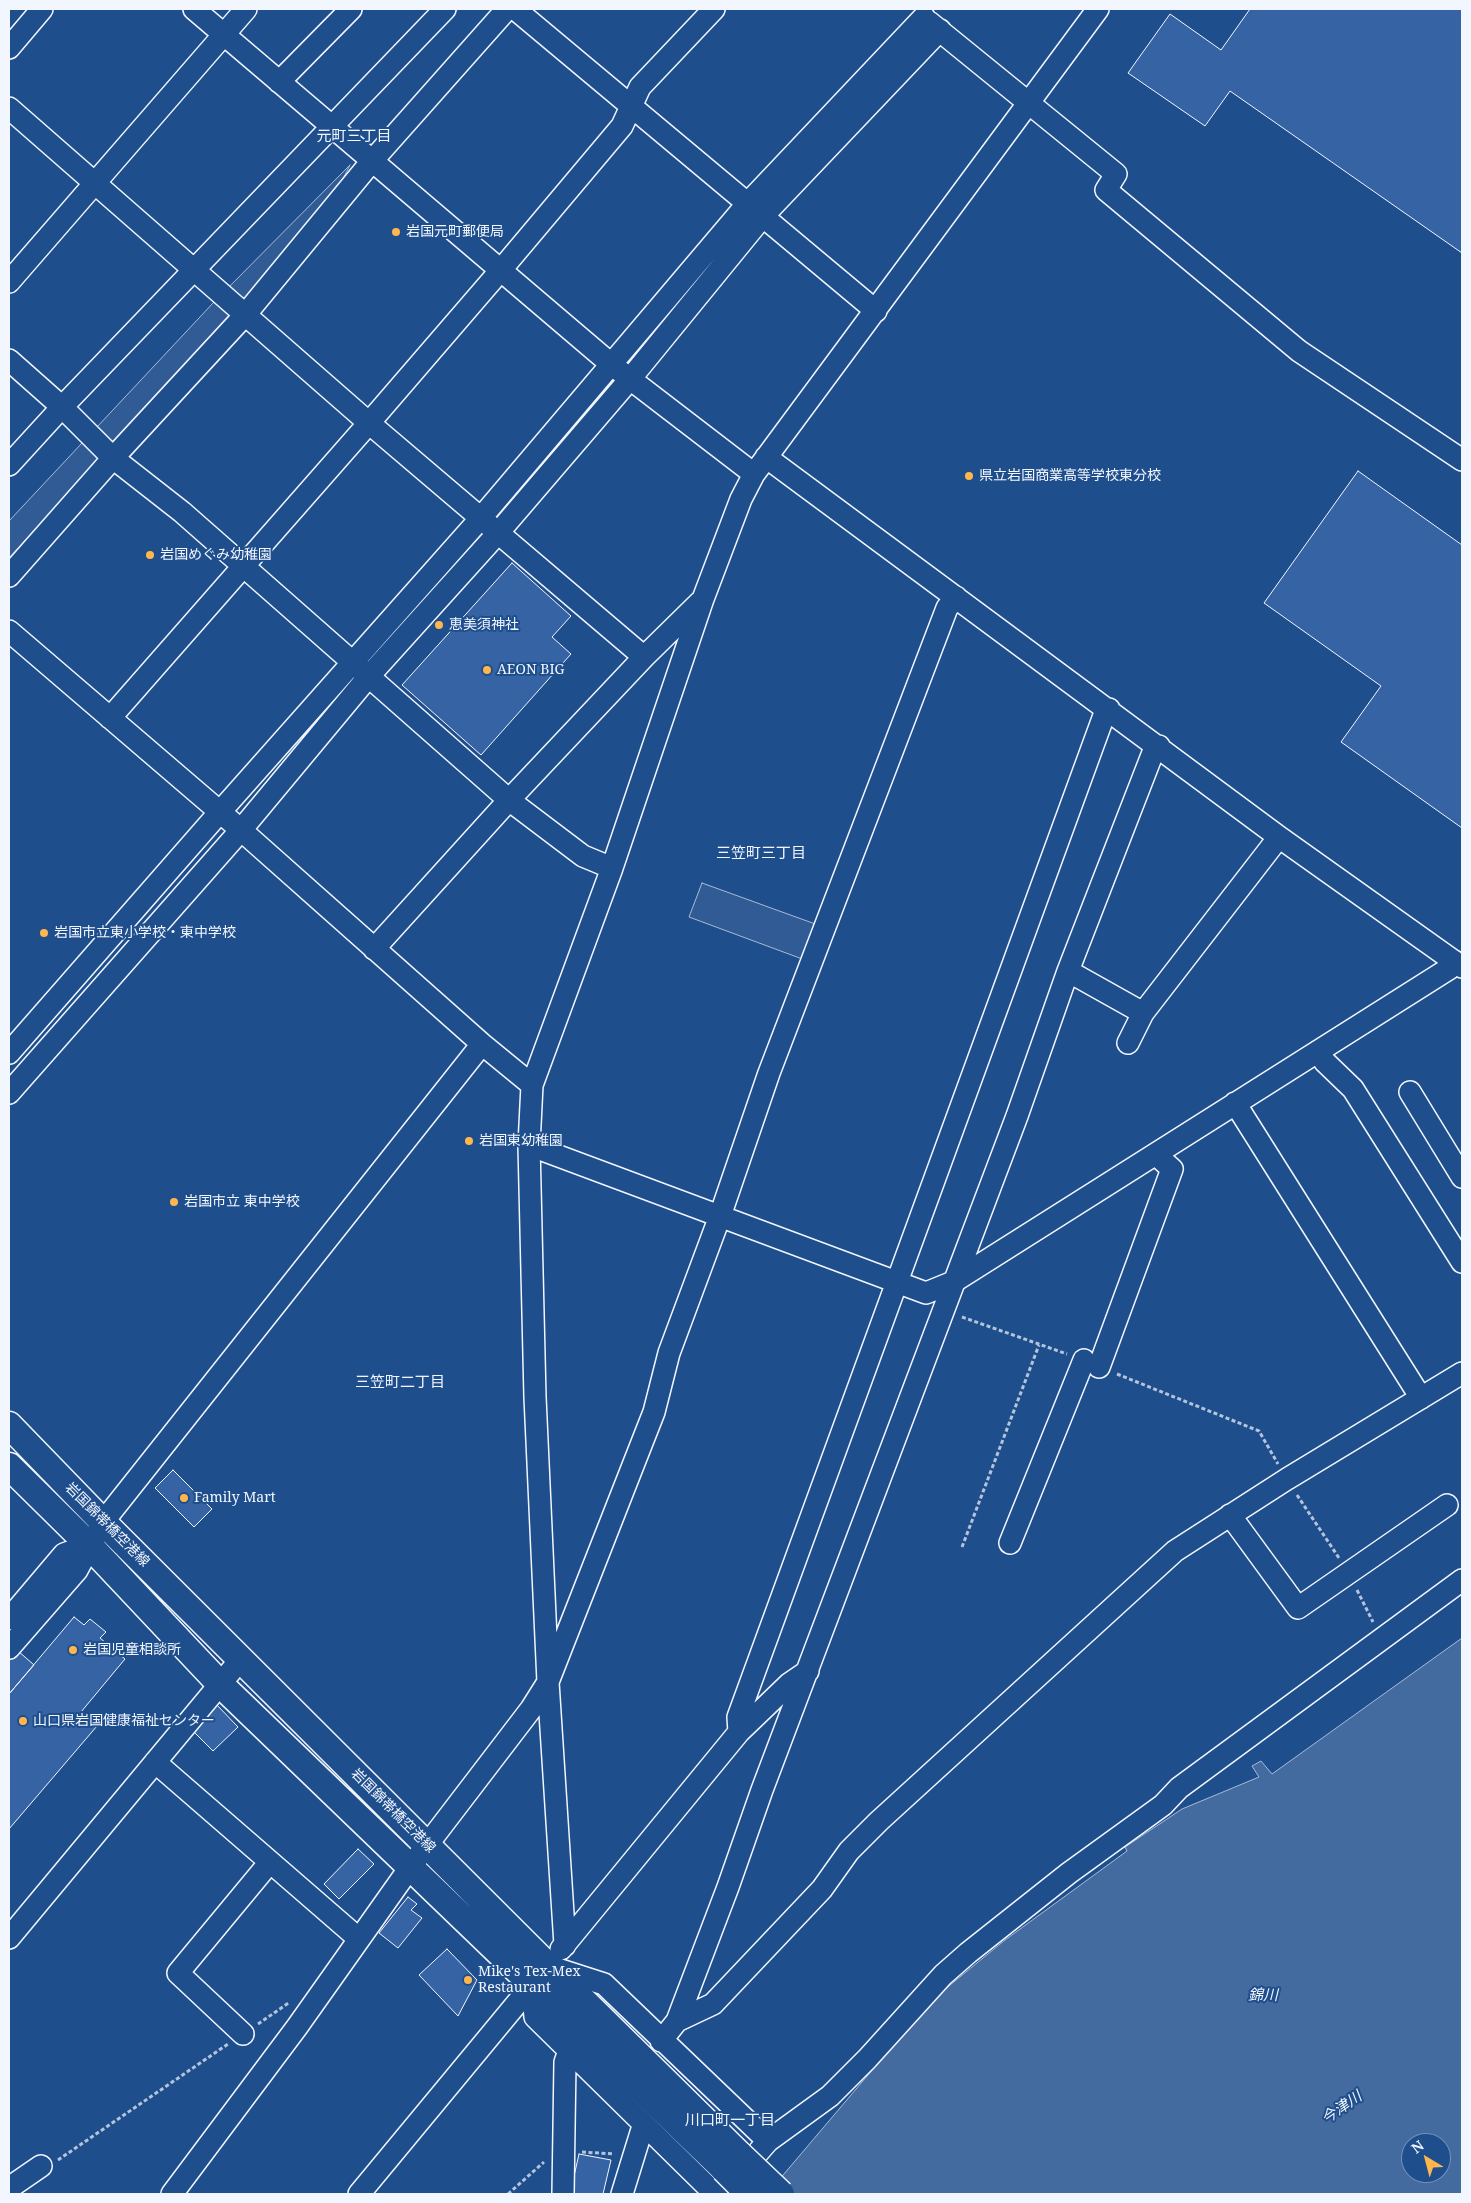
<!DOCTYPE html>
<meta charset="utf-8">
<style>
body{margin:0}
#map{position:relative;width:1471px;height:2203px;overflow:hidden;background:#1f4e8c;font-family:"Noto Serif",serif}
canvas{display:block}
.frame{position:absolute;inset:0;border:10px solid #f2f6ff;pointer-events:none}
.north{position:absolute;left:1401px;top:2133px;width:50px;height:50px;box-sizing:border-box;background:#1f4e8c;border:1px solid #7391ba;border-radius:50%;rotate:323deg;font-size:14px;font-weight:700;line-height:20px;text-align:center;color:#f2f6ff}
.north::after{content:'';display:block;margin:auto;width:18px;height:22px;background:#ffb74d;clip-path:polygon(50% 0,100% 100%,50% 72%,0 100%)}
</style>
<div id="map">
<canvas width="1471" height="2203"></canvas>
<div class="frame"></div>
<div class="north">N</div>
</div>
<script>
const g = document.querySelector('canvas').getContext('2d');
g.lineJoin = 'round';
function fill(path, color) { g.fillStyle = color; g.fill(path, 'evenodd'); }
const poly = rows => new Path2D(rows.map(r => 'M' + r).join(''));
function trace(path, color, width, dash) { g.strokeStyle = color; g.lineWidth = width; g.lineCap = dash ? 'butt' : 'round'; g.setLineDash(dash || []); g.stroke(path); }
function label(font, color, halo, rows, align = 'center') {
  g.font = font + ' "Noto Serif","Noto Sans JP",serif'; g.lineWidth = 4; g.setLineDash([]); g.textBaseline = 'middle'; g.strokeStyle = halo; g.fillStyle = color; for (const [text, x, y, turn = 0] of rows) {
    g.save(); g.translate(x, y); g.rotate((+turn || 0) * Math.PI / 180); g.textAlign = isNaN(turn) ? turn : align; if (halo) g.strokeText(text, 0, 0); g.fillText(text, 0, 0); g.restore();
  }
}
const built = poly([
 [350,165,341,183,229,317,9,558,9,521,214,302,350,165],
 [702,883,818,925,805,960,689,917,702,883]
]);
fill(built, '#305b95');
trace(built, '#a8bbd7', 1);
const water = poly([
 [1462,1638,1462,2194,767,2194,879,2062,944,1990,1005,1940,1127,1851,1125,1847,1182,1809,1259,1777,1252,1766,1261,1761,1272,1774,1462,1638],
 [1411,2143,1441,2143,1441,2173,1411,2173,1411,2143]
]);
fill(water, '#446ba0');
trace(water, '#a8bbd7', 1);
const building = poly([
 [1250,9,1462,9,1462,253,1230,91,1205,126,1128,73,1170,14,1221,50,1250,9],
 [1358,471,1462,545,1462,828,1341,742,1381,686,1264,603,1358,471],
 [512,563,571,616,552,637,571,654,481,755,402,685,512,563],
 [173,1470,212,1509,194,1527,155,1488,173,1470],
 [74,1617,84,1625,90,1619,106,1632,100,1638,125,1659,81,1712,97,1726,9,1829,9,1694,74,1617],
 [9,1643,34,1665,9,1694,9,1643],
 [216,1704,238,1727,213,1751,191,1729,216,1704],
 [358,1849,374,1864,339,1899,324,1884,358,1849],
 [408,1897,417,1904,411,1910,422,1918,398,1948,379,1933,408,1897],
 [447,1949,477,1980,458,2016,419,1975,447,1949],
 [579,2154,611,2160,603,2194,570,2194,579,2154]
]);
fill(building, '#3563a3');
trace(building, '#f2f6ff', 1);
const minor = poly([
 [194,9,612,365,754,474],
 [515,9,876,311],
 [929,22,1116,174,1106,190,1299,351,1462,460],
 [9,48,42,9],
 [279,82,351,9],
 [9,108,369,423,644,657],
 [9,282,246,9],
 [9,360,62,407,113,458,182,512,509,800,583,856,612,868],
 [766,457,1279,837,1462,967],
 [9,465,62,407,445,9],
 [9,576,113,458,245,315,372,161,507,9],
 [9,631,241,830,482,1044,532,1085],
 [110,718,369,423,500,271,622,126,640,87,714,9],
 [374,949,509,800,644,657,700,602],
 [1068,971,1143,1013],
 [1128,1043,1143,1013,1279,837],
 [1318,1051,1325,1062,1353,1089,1462,1262],
 [9,1053,219,813,480,519,748,203,924,17],
 [1410,1092,1462,1177],
 [9,1093,241,830,369,676,498,533,630,379,763,216,940,30],
 [1235,1103,1421,1398],
 [529,1145,926,1293,953,1282,1450,968,1454,961],
 [1099,1367,1172,1169,1163,1161,1157,1153],
 [1230,1515,1298,1608,1447,1505],
 [1010,1543,1084,1360],
 [9,1619,64,1554,89,1545],
 [9,1648,77,1570,103,1522,482,1044],
 [739,1732,738,1717,1103,718,1109,709],
 [155,1762,359,1939],
 [9,1938,241,1659],
 [565,1945,548,1682,535,1397,529,1145,532,1085,612,868,703,599,741,499,754,474,1098,9],
 [561,1949,739,1732,789,1684,808,1671],
 [548,1966,604,1984,768,2141],
 [532,1986,535,2017,715,2194],
 [677,2021,713,2004,822,1889,849,1851,879,1821,1175,1551,1287,1479,1462,1373],
 [243,2034,178,1973,270,1862],
 [661,2041,677,2021,728,1887,762,1790,1017,1116,1068,971,1152,755,1159,746],
 [9,2188,41,2166],
 [172,2194,297,2027,411,1866,531,1709,548,1682,654,1412,669,1353,720,1216,769,1073,947,608,956,597],
 [359,2194,542,1973],
 [563,2194,565,2062,569,2051],
 [622,2194,643,2126],
 [722,2194,768,2141,830,2096,867,2059,943,1975,968,1953,1069,1873,1163,1805,1179,1788,1462,1580]
]);
const major = poly([
 [9,1425,103,1522,548,1966,740,2155],
 [9,1466,89,1545,220,1684,724,2169]
]);
trace(minor, '#f2f6ff', 24);
trace(major, '#f2f6ff', 29);
trace(poly([
 [962,1317,1067,1354],
 [1117,1374,1259,1431,1278,1464],
 [1297,1495,1339,1558],
 [962,1547,1039,1345],
 [1357,1590,1373,1622],
 [258,2024,290,2002],
 [582,2152,614,2154],
 [58,2160,228,2044],
 [508,2194,544,2162]
]), '#b3c4dc', 3, [4, 2.5]);
trace(minor, '#1f4e8c', 21);
trace(major, '#1f4e8c', 26);
const majorBridge = poly([
 [740,2155,781,2194],
 [724,2169,749,2194]
]);
trace(majorBridge, '#f2f6ff', 29, []);
trace(majorBridge, '#1f4e8c', 26);
for (const [x, y, r, color] of [
 [396,232,5,"#ffb74d"],
 [969,476,5,"#ffb74d"],
 [150,555,5,"#ffb74d"],
 [439,625,5,"#ffb74d"],
 [487,670,5,"#ffb74d"],
 [44,933,5,"#ffb74d"],
 [469,1141,5,"#ffb74d"],
 [174,1202,5,"#ffb74d"],
 [184,1498,5,"#ffb74d"],
 [73,1650,5,"#ffb74d"],
 [23,1721,5,"#ffb74d"],
 [468,1980,5,"#ffb74d"]
]) { const dot = new Path2D(); dot.arc(x, y, r, 0, 2 * Math.PI); g.fillStyle = color; g.fill(dot); trace(dot, '#1f4e8c', 2); }
label('14px', '#f2f6ff', '#1f4e8c', [
 ["岩国元町郵便局",406,232],
 ["県立岩国商業高等学校東分校",979,476],
 ["岩国めぐみ幼稚園",160,555],
 ["恵美須神社",449,625],
 ["AEON BIG",497,670],
 ["岩国市立東小学校・東中学校",54,933],
 ["岩国東幼稚園",479,1141],
 ["岩国市立 東中学校",184,1202],
 ["Family Mart",194,1498],
 ["岩国児童相談所",83,1650],
 ["山口県岩国健康福祉センター",33,1721],
 ["Mike's Tex-Mex",478,1972],
 ["Restaurant",478,1988]
], 'left');
label('14px', '#f2f6ff', '#1f4e8c', [
 ["岩国錦帯橋空港線",107,1525,45],
 ["岩国錦帯橋空港線",393,1811,45]
]);
label('15px', '#f2f6ff', '#1f4e8c', [
 ["元町三丁目",354,137],
 ["三笠町三丁目",761,854],
 ["三笠町二丁目",400,1383],
 ["川口町一丁目",730,2121]
]);
label('italic 15px', '#f2f6ff', '#1f4e8c', [
 ["錦川",1263,1996],
 ["今津川",1342,2108,-35]
]);
</script>
